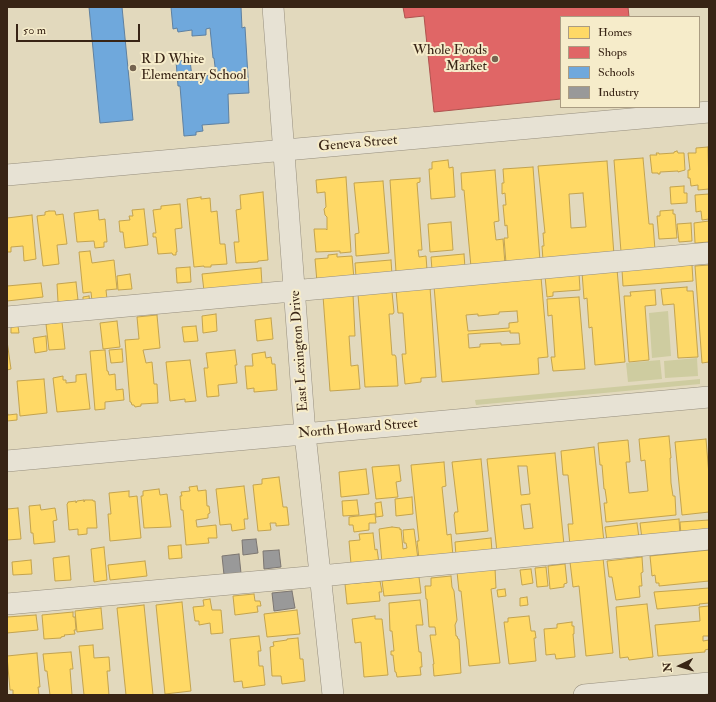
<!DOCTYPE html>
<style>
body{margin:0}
#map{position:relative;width:716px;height:702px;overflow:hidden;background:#e2d9bd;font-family:"IM FELL Double Pica",serif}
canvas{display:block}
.frame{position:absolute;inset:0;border:8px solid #382415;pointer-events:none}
.legend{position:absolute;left:560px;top:16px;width:140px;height:92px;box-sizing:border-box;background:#f6ecca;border:1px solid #aa9c82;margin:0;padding:5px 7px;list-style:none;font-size:12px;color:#382415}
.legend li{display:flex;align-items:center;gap:8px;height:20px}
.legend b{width:20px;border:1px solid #aa9c82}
.north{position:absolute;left:660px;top:646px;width:40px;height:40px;-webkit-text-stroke:3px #f6ecca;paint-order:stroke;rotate:265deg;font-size:11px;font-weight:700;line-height:16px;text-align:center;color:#382415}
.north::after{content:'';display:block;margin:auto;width:14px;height:18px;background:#382415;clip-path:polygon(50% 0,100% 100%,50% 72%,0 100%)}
.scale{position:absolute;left:16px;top:24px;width:124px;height:18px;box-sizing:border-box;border:2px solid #382415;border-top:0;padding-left:5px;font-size:12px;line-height:14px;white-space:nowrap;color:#382415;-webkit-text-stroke:3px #f6ecca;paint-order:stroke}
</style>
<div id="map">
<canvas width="716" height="702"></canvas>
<div class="frame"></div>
<ul class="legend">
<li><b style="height:11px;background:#ffd966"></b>Homes</li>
<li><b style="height:11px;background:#e06666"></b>Shops</li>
<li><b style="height:11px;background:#6fa8dc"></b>Schools</li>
<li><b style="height:11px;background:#999"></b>Industry</li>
</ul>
<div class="north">N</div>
<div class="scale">50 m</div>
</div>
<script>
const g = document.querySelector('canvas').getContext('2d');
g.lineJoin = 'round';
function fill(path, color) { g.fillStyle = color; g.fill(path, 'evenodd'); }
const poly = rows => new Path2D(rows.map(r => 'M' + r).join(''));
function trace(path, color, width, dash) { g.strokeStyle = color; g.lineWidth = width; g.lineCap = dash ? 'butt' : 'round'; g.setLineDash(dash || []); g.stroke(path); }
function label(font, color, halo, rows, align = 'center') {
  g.font = font + ' "IM FELL Double Pica",serif'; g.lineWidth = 4; g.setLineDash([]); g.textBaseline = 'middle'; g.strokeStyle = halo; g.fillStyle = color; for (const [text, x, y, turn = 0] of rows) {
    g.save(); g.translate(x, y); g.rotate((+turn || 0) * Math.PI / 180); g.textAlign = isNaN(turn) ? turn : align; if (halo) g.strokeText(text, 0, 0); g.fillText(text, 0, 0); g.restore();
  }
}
fill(poly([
 [668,311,671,356,652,358,649,313],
 [697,358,698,376,665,378,664,361],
 [660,360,662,379,628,382,626,363],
 [700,379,700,384,476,405,475,400]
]), '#cecca0');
const homes = poly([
 [708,147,709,189,698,190,698,185,691,186,690,178,688,178,688,170,690,170,688,153,696,153,696,148,708,147],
 [677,151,678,153,684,153,685,170,678,172,678,171,660,172,660,174,658,174,658,173,652,173,650,155,657,155,656,153,659,153,659,154,674,153,674,152,677,151],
 [643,158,649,224,653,224,655,250,621,252,614,160,643,158],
 [448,160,449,168,453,167,455,197,431,199,429,169,432,169,432,162,448,160],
 [607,161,614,255,543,260,542,246,544,246,543,233,545,233,538,166,607,161],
 [583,193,586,227,571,228,569,194,583,193],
 [533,167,540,261,506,263,504,238,508,238,507,225,505,226,503,205,506,205,505,193,502,194,502,183,504,183,503,169,533,167],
 [495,170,499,221,494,222,496,240,503,239,505,264,471,267,464,190,462,190,461,173,495,170],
 [346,177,351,252,340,253,340,251,316,252,314,229,326,229,327,230,327,217,325,215,324,209,326,207,325,192,317,193,316,180,346,177],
 [420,178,420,182,417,183,422,250,418,250,419,257,426,256,427,270,396,272,390,180,420,178],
 [383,181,389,253,356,256,355,234,359,233,354,183,383,181],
 [684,186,684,193,687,193,687,203,671,204,670,187,684,186],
 [263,192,268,260,258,261,258,262,236,263,234,242,239,242,236,210,241,209,240,195,263,192],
 [709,194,709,219,702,220,701,211,696,212,695,195,709,194],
 [201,197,201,199,210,198,211,212,217,211,220,244,225,244,227,264,211,265,211,267,204,267,204,266,194,267,187,199,201,197],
 [180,204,182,228,175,229,177,252,176,252,176,255,173,255,172,253,158,254,156,237,153,237,153,233,156,233,153,210,161,209,161,206,180,204],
 [144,209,148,245,125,248,123,232,120,232,119,221,130,220,129,216,133,216,132,210,144,209],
 [98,210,99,220,105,219,107,242,104,242,104,247,95,248,94,241,77,242,74,213,98,210],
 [673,210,673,214,675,214,677,238,659,239,657,216,660,216,660,211,673,210],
 [49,211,55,211,56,215,63,214,67,244,57,245,59,264,43,266,37,216,45,215,45,212,49,211],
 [32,215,36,259,24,261,23,246,11,247,11,252,7,252,7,218,32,215],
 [709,221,709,242,695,243,694,223,709,221],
 [451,222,453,250,430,252,428,224,451,222],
 [691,223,692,241,679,242,677,224,691,223],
 [90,251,92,263,114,260,117,289,106,290,107,299,92,301,91,292,83,293,79,252,90,251],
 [337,254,337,257,352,256,354,279,317,282,315,259,328,258,328,255,337,254],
 [464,254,465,268,432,270,431,257,464,254],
 [391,260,392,275,356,277,355,263,391,260],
 [692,265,693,281,623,286,622,270,692,265],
 [709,265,709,362,702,363,695,266,709,265],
 [190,267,191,282,177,283,176,268,190,267],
 [261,268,262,285,204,291,202,274,261,268],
 [617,269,625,362,595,365,592,327,589,328,587,298,584,299,582,272,617,269],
 [579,273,580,290,553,292,553,296,547,297,545,276,579,273],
 [130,274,132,289,118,290,117,276,130,274],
 [541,277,548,357,538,358,539,374,442,382,434,286,541,277],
 [517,311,518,322,509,323,509,328,468,331,466,315,478,314,478,316,499,314,499,312,517,311],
 [510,331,510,333,519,333,520,344,501,345,501,343,480,344,480,347,469,348,468,334,510,331],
 [76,282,78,300,58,302,57,284,76,282],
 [41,283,43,297,7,301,7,286,41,283],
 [430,287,436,377,421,378,421,382,405,384,402,354,406,354,403,313,398,313,396,290,430,287],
 [687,287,687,291,693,291,698,357,678,358,674,304,663,305,661,289,687,287],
 [655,290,656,305,645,306,649,360,629,362,624,296,631,296,630,292,655,290],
 [392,292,394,312,393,314,389,314,392,355,395,355,396,357,398,386,365,387,358,294,392,292],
 [353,294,355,336,349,336,351,366,358,365,360,389,330,391,323,296,353,294],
 [89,296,90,302,83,303,83,297,89,296],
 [579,297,585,369,553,371,551,357,555,357,552,315,548,316,547,299,579,297],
 [216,314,217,331,203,333,202,316,216,314],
 [157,315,160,348,143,350,146,363,152,362,154,384,157,384,158,403,141,404,141,406,135,407,134,405,132,405,131,402,130,402,125,340,139,339,137,317,157,315],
 [271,318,273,339,257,341,255,320,271,318],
 [117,321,120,347,103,349,100,323,117,321],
 [62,322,65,349,49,350,46,324,62,322],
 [18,326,19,333,11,333,11,327,18,326],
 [196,326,198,341,184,342,182,327,196,326],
 [46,336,47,351,35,353,33,338,46,336],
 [7,341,11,369,7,370,7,341],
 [122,349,123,362,111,363,109,350,122,349],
 [105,350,107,371,108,371,109,375,115,374,116,390,123,389,124,400,105,402,105,409,95,410,90,351,105,350],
 [235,350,237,365,235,365,237,383,218,385,219,396,207,397,204,368,208,368,206,353,235,350],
 [265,352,266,358,271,357,272,364,275,364,277,390,254,392,254,388,247,389,245,366,253,366,252,354,265,352],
 [190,360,196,401,185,402,185,399,170,401,166,362,190,360],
 [86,374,90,409,57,412,53,378,63,376,63,380,66,380,66,383,76,382,76,375,86,374],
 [44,379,47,413,20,416,17,381,44,379],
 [7,411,8,415,17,414,17,420,7,421,7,411],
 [669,436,671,458,670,458,671,483,673,496,675,496,676,515,606,522,604,503,607,503,605,489,604,489,602,465,600,465,598,443,628,440,630,462,626,462,629,493,648,491,645,460,641,461,639,439,669,436],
 [706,439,709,475,709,512,682,515,675,442,706,439],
 [594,447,604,542,570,546,568,524,573,524,568,475,563,475,561,451,594,447],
 [555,453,564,545,497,552,487,459,555,453],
 [518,466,527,466,530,494,521,495,518,466],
 [530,504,533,528,524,529,521,505,530,504],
 [481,459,488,531,456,534,454,515,455,512,458,512,452,462,481,459],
 [444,462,446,486,442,487,447,535,451,534,453,556,419,559,417,541,419,541,411,465,444,462],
 [399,465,401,481,396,482,398,497,376,499,372,467,399,465],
 [366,469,369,494,341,497,339,472,366,469],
 [279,477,283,507,287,507,289,525,276,526,276,523,270,523,271,530,258,531,253,485,262,484,262,479,279,477],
 [197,486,198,491,206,490,207,506,209,506,210,513,208,514,208,518,196,520,197,527,216,525,217,538,208,538,209,543,186,545,183,510,181,510,180,496,182,496,181,492,190,491,189,487,197,486],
 [244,486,248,519,244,519,245,529,232,531,231,524,220,525,216,489,244,486],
 [159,489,160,495,167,494,171,527,144,528,141,496,143,496,143,491,159,489],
 [129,491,129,497,137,496,141,538,110,541,108,514,111,514,109,493,129,491],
 [412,497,413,514,396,516,395,499,412,497],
 [84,500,84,502,85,500,93,500,93,501,95,501,97,528,87,528,87,534,78,535,78,529,69,530,67,504,68,503,68,502,76,501,76,503,77,501,84,500],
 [357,500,359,515,343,516,342,501,357,500],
 [381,502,383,516,376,517,375,503,381,502],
 [40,505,41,510,55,508,57,520,53,521,55,542,34,544,33,533,31,533,29,506,40,505],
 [18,508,21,539,7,540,7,509,18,508],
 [375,514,376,523,369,523,369,530,354,532,353,525,349,525,349,517,375,514],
 [679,519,680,535,642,539,640,523,679,519],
 [709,520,709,533,681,535,680,522,709,520],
 [637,523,639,538,607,541,605,527,637,523],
 [392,527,400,528,400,530,401,529,403,549,407,548,406,543,404,543,403,530,414,529,418,559,382,563,379,529,392,527],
 [373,533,375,550,377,549,379,563,351,564,349,541,360,540,359,534,373,533],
 [491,538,492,552,456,556,455,542,491,538],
 [181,545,182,558,169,559,168,546,181,545],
 [104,547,107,580,94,582,91,549,104,547],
 [709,550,709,581,659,586,659,583,656,583,655,575,652,576,650,556,709,550],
 [69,556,71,580,55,581,53,558,69,556],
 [642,557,643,572,641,573,642,586,639,586,640,597,616,600,612,577,609,577,607,561,642,557],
 [603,558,613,653,586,656,579,586,573,587,570,562,603,558],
 [31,560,32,574,13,575,12,562,31,560],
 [145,561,147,576,110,580,108,565,145,561],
 [565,564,567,583,564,584,564,587,550,589,548,566,565,564],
 [546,567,548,586,537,587,535,568,546,567],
 [495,568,496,588,491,589,500,663,469,666,461,591,459,591,457,572,495,568],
 [531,569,533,583,522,585,520,570,531,569],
 [451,576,452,587,454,591,457,620,455,625,456,636,457,636,458,639,459,639,461,673,434,676,433,664,434,664,430,635,436,635,435,627,429,627,427,599,426,599,425,586,431,586,431,578,451,576],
 [419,577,421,593,384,596,382,581,419,577],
 [380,581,382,592,379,592,380,601,347,604,345,584,380,581],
 [709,588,709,603,699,604,700,605,657,609,654,592,709,588],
 [505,589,506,596,498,597,497,590,505,589],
 [254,594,255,601,260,601,261,606,257,606,258,612,235,615,233,596,254,594],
 [527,597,528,605,520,606,520,598,527,597],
 [210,599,212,610,221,610,223,633,211,634,210,623,199,625,199,621,195,621,193,607,204,606,203,600,210,599],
 [420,600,423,625,416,625,419,652,421,652,422,667,420,667,421,675,397,677,396,672,395,672,393,655,391,655,391,651,394,651,392,631,390,631,389,603,420,600],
 [182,602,191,691,165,694,156,605,182,602],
 [647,604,653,657,629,660,628,657,620,658,616,607,647,604],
 [144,605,153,695,126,695,117,608,144,605],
 [709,606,709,636,703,636,703,641,709,640,709,649,705,650,705,652,658,656,655,625,700,621,699,607,709,606],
 [101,608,103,629,77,632,75,611,101,608],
 [297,610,300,634,267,637,264,614,297,610],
 [73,612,73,617,75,617,76,630,74,630,75,634,64,635,65,636,61,637,61,638,44,639,42,615,73,612],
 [36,615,38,630,7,633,7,617,36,615],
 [375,616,375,619,382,619,388,675,364,677,361,642,355,643,352,619,375,616],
 [529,616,531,631,535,631,536,638,534,638,536,661,509,664,504,622,508,622,508,618,529,616],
 [572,622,572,626,574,626,574,634,573,634,575,657,556,659,555,654,546,655,544,629,557,628,557,624,572,622],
 [259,636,261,651,258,651,259,666,263,666,265,685,243,688,242,681,234,682,230,639,259,636],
 [298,638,300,659,303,659,305,681,282,684,281,676,272,676,270,647,274,646,273,642,287,640,287,639,298,638],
 [93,645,94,658,109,657,110,671,107,671,109,695,84,695,79,646,93,645],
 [71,652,73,669,70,669,72,695,50,695,47,671,45,671,43,654,71,652],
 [37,653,40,687,38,687,39,695,13,695,13,690,10,690,7,656,37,653]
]);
fill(homes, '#ffd966');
trace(homes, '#c3a34e', 1);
const shops = poly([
 [403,7,628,7,629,17,561,17,561,99,434,112,424,16,405,18,403,7]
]);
fill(shops, '#e06666');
trace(shops, '#ae524e', 1);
const schools = poly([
 [89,7,122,7,133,120,100,123,89,7],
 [171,7,241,7,242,28,245,27,249,93,228,94,229,123,202,125,203,131,196,132,196,135,184,136,180,86,178,86,176,61,190,60,192,77,216,75,214,58,213,58,210,28,206,29,206,35,192,36,192,30,178,32,177,28,173,29,171,7]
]);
fill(schools, '#6fa8dc');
trace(schools, '#5e80a0', 1);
const industry = poly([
 [256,539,258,553,243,555,242,540,256,539],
 [279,550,281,567,264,569,263,551,279,550],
 [239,554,241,573,224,575,222,556,239,554],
 [292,591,295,608,274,611,272,593,292,591]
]);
fill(industry, '#999');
trace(industry, '#7c7671', 1);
const minor = poly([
 [273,7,305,434,333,695],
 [7,175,709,112],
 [7,317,709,253],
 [7,461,709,397],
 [7,604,320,576,709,539],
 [584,695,709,683]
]);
trace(minor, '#968e7d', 22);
trace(minor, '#e7e2d4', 21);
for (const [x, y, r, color] of [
 [495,59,4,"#746350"],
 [133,68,4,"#746350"]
]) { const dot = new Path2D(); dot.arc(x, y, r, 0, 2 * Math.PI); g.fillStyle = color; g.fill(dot); trace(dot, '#f6ecca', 1.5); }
label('14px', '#382415', '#f6ecca', [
 ["Whole Foods",487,51],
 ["Market",487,67],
 ["R D White",141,60,"left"],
 ["Elementary School",141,76,"left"]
], 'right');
label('14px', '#382415', '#f6ecca', [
 ["Geneva Street",358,144,-5],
 ["East Lexington Drive",300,351,-94],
 ["North Howard Street",358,429,-5]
]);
</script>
